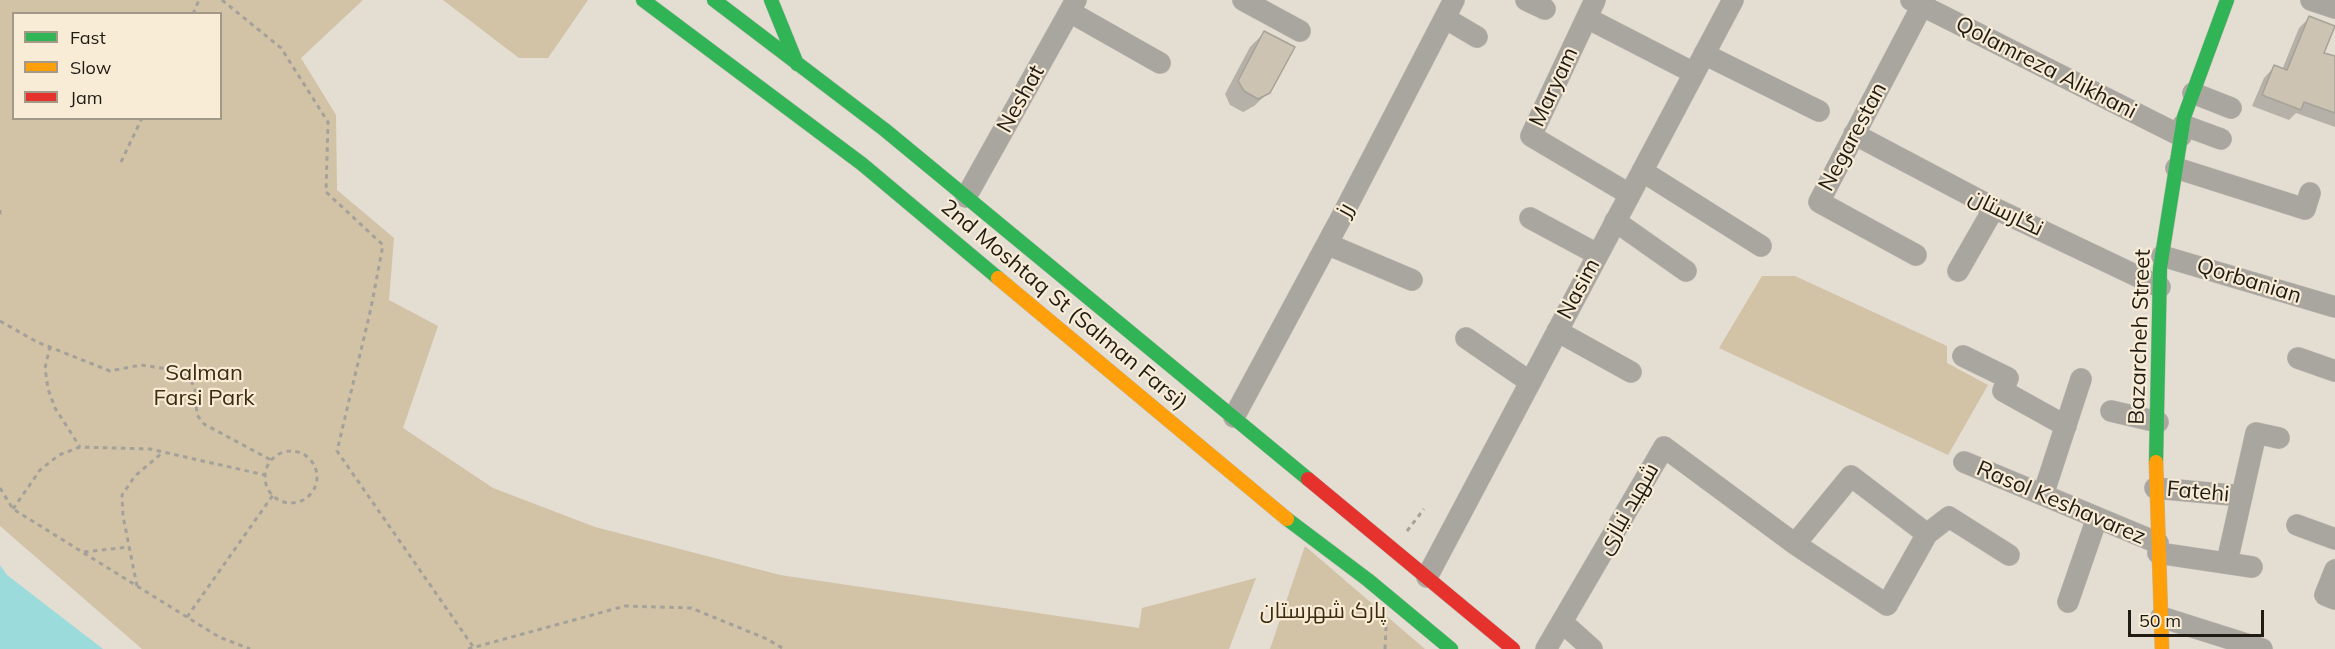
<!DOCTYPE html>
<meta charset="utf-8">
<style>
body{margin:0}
#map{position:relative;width:2335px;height:649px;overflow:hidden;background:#e3ddd2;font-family:Mulish,sans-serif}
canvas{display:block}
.legend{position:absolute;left:12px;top:12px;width:210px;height:108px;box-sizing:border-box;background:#f9ecd7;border:2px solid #a29989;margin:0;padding:8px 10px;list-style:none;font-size:18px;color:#201c14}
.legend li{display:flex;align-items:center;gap:12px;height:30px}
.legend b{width:30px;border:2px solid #a29989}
.scale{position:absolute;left:2128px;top:610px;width:136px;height:27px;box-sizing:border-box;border:3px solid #201c14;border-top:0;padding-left:8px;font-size:18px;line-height:21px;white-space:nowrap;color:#201c14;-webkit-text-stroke:4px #f9ecd7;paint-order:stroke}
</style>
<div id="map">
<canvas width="2335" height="649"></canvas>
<ul class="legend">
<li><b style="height:8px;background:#30b455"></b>Fast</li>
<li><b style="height:8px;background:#ff9f0a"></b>Slow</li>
<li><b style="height:8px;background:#e5322d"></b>Jam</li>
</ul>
<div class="scale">50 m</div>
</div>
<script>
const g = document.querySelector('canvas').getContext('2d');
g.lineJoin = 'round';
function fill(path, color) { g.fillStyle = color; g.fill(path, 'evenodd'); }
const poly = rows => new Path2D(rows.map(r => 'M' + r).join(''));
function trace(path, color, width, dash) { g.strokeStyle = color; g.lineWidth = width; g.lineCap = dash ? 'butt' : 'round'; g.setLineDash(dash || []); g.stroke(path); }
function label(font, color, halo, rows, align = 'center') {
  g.font = font + ' Mulish,Cairo,sans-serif'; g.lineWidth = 4.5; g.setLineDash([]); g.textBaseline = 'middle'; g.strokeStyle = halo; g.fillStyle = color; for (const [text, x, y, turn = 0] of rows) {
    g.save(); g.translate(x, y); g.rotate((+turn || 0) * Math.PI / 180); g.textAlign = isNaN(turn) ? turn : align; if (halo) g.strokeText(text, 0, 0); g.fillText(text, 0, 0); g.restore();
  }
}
fill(poly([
 [0,0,363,0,301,58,336,115,337,190,394,238,389,300,438,326,403,428,493,488,595,527,780,575,1139,628,1142,608,1256,578,1229,649,142,649,0,526],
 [14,14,220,14,220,118,14,118],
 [443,0,588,0,548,58,519,58],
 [1762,276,1795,276,1947,346,1947,363,1988,385,1948,455,1719,348],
 [1305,546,1425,649,1270,649]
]), '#d2c2a6');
fill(poly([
 [0,565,7,575,103,649,0,649]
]), '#9bdbdc');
fill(poly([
 [2310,17,2322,54,2335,58,2335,127,2296,113,2289,120,2252,106,2264,78,2274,67,2282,70,2299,28],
 [1264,33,1269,92,1254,106,1243,112,1230,105,1225,94,1250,47]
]), '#0003');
const building = poly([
 [2309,16,2335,26,2324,53,2335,56,2335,113,2304,102,2301,110,2262,95,2274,65,2287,70,2309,16],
 [1264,31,1295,47,1270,93,1258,99,1244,91,1238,81,1264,31]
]);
fill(building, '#ccc3b2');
trace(building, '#a6a299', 1.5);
const street = poly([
 [1243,0,1300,31],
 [1526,0,1545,9],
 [1595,0,1531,136,1629,194],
 [1911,0,2181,136],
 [2311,0,2335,8],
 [1070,12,1160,63],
 [1445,18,1477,37],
 [1587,18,1694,73],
 [1704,54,1819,111],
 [2193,93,2231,108],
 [2183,125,2221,139],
 [1854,134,1994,208,2160,287],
 [2176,168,2305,209,2310,193],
 [1642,171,1761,246],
 [966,197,1076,0],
 [1530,218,1597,254],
 [1615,221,1686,271],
 [1327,244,1412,280],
 [1916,255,1819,202,1925,0],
 [2162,256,2335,307],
 [1958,271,1994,208],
 [1557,331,1631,372],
 [1466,338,1530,382],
 [1963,356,2008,378,2003,391,2066,426],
 [2298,358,2335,371],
 [2111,411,2158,422],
 [1234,417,1341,218,1454,0],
 [1964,462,2158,543],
 [2155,488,2242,496],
 [2043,495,2081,379],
 [2297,525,2335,539],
 [1927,534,1949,517,2009,555],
 [2158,553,2252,567],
 [2227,562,2256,433,2279,438],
 [2335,570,2325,595,2335,599],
 [1427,577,1733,0],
 [2068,602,2097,518],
 [2161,617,2262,649],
 [1562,622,1592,649],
 [1546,649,1664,447,1795,544,1887,605,1927,534,1851,476,1795,544]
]);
const fast = poly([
 [643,0,862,164,998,278],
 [714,0,885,130,1308,479],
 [771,0,797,64],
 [2156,462,2160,268,2184,117,2227,0],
 [1287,519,1368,580,1451,649]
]);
const slow = poly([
 [998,278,1287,519],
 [2156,462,2162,649]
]);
const jam = poly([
 [1308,479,1513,649]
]);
trace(street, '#beb9b1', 22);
trace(fast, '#beb9b1', 15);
trace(slow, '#beb9b1', 15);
trace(jam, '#beb9b1', 15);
trace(poly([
 [222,0,281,48,328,122,326,192,383,245,371,308,337,451,474,648],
 [193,14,199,0],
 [121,162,142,118],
 [0,210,0,215],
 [0,321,37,342,110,371,141,365,175,370,188,376,195,388,197,415,204,424,271,460],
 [50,346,45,368,48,389,55,408,80,447],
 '265 477a26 26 0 1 1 52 0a26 26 0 1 1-52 0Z',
 [0,488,13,509,219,637,250,649],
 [13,509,40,470,59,455,80,447,150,449,265,475],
 [1407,531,1424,509],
 [84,552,128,547],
 [137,586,123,516,122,495,135,476,162,453],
 [187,617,273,495],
 [468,649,625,606,691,608,767,639,784,649],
 [1385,649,1386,627]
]), '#a4a19b', 3, [4.5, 4.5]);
trace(street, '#a9a6a0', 21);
trace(fast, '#30b455', 14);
trace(slow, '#ff9f0a', 14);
trace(jam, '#e5322d', 14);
label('22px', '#201c14', '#f9ecd7', [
 ["Qolamreza Alikhani",2046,68,27],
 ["Maryam",1554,87,-65],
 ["Neshat",1021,99,-61],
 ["Negarestan",1853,137,-62],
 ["رز",1345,210,-62],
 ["نگارستان",2006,213,26],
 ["Qorbanian",2249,281,17],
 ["Nasim",1579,289,-62],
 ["2nd Moshtaq St (Salman Farsi)",1064,305,40],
 ["Bazarcheh Street",2140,337,-88],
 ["Fatehi",2198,492,5],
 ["Rasol Keshavarez",2061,503,23],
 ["شهید نیازی",1628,509,-60]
]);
label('22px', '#3b2c10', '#f9ecd7', [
 ["Salman",204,373],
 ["Farsi Park",204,398],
 ["پارک شهرستان",1323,611]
]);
</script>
